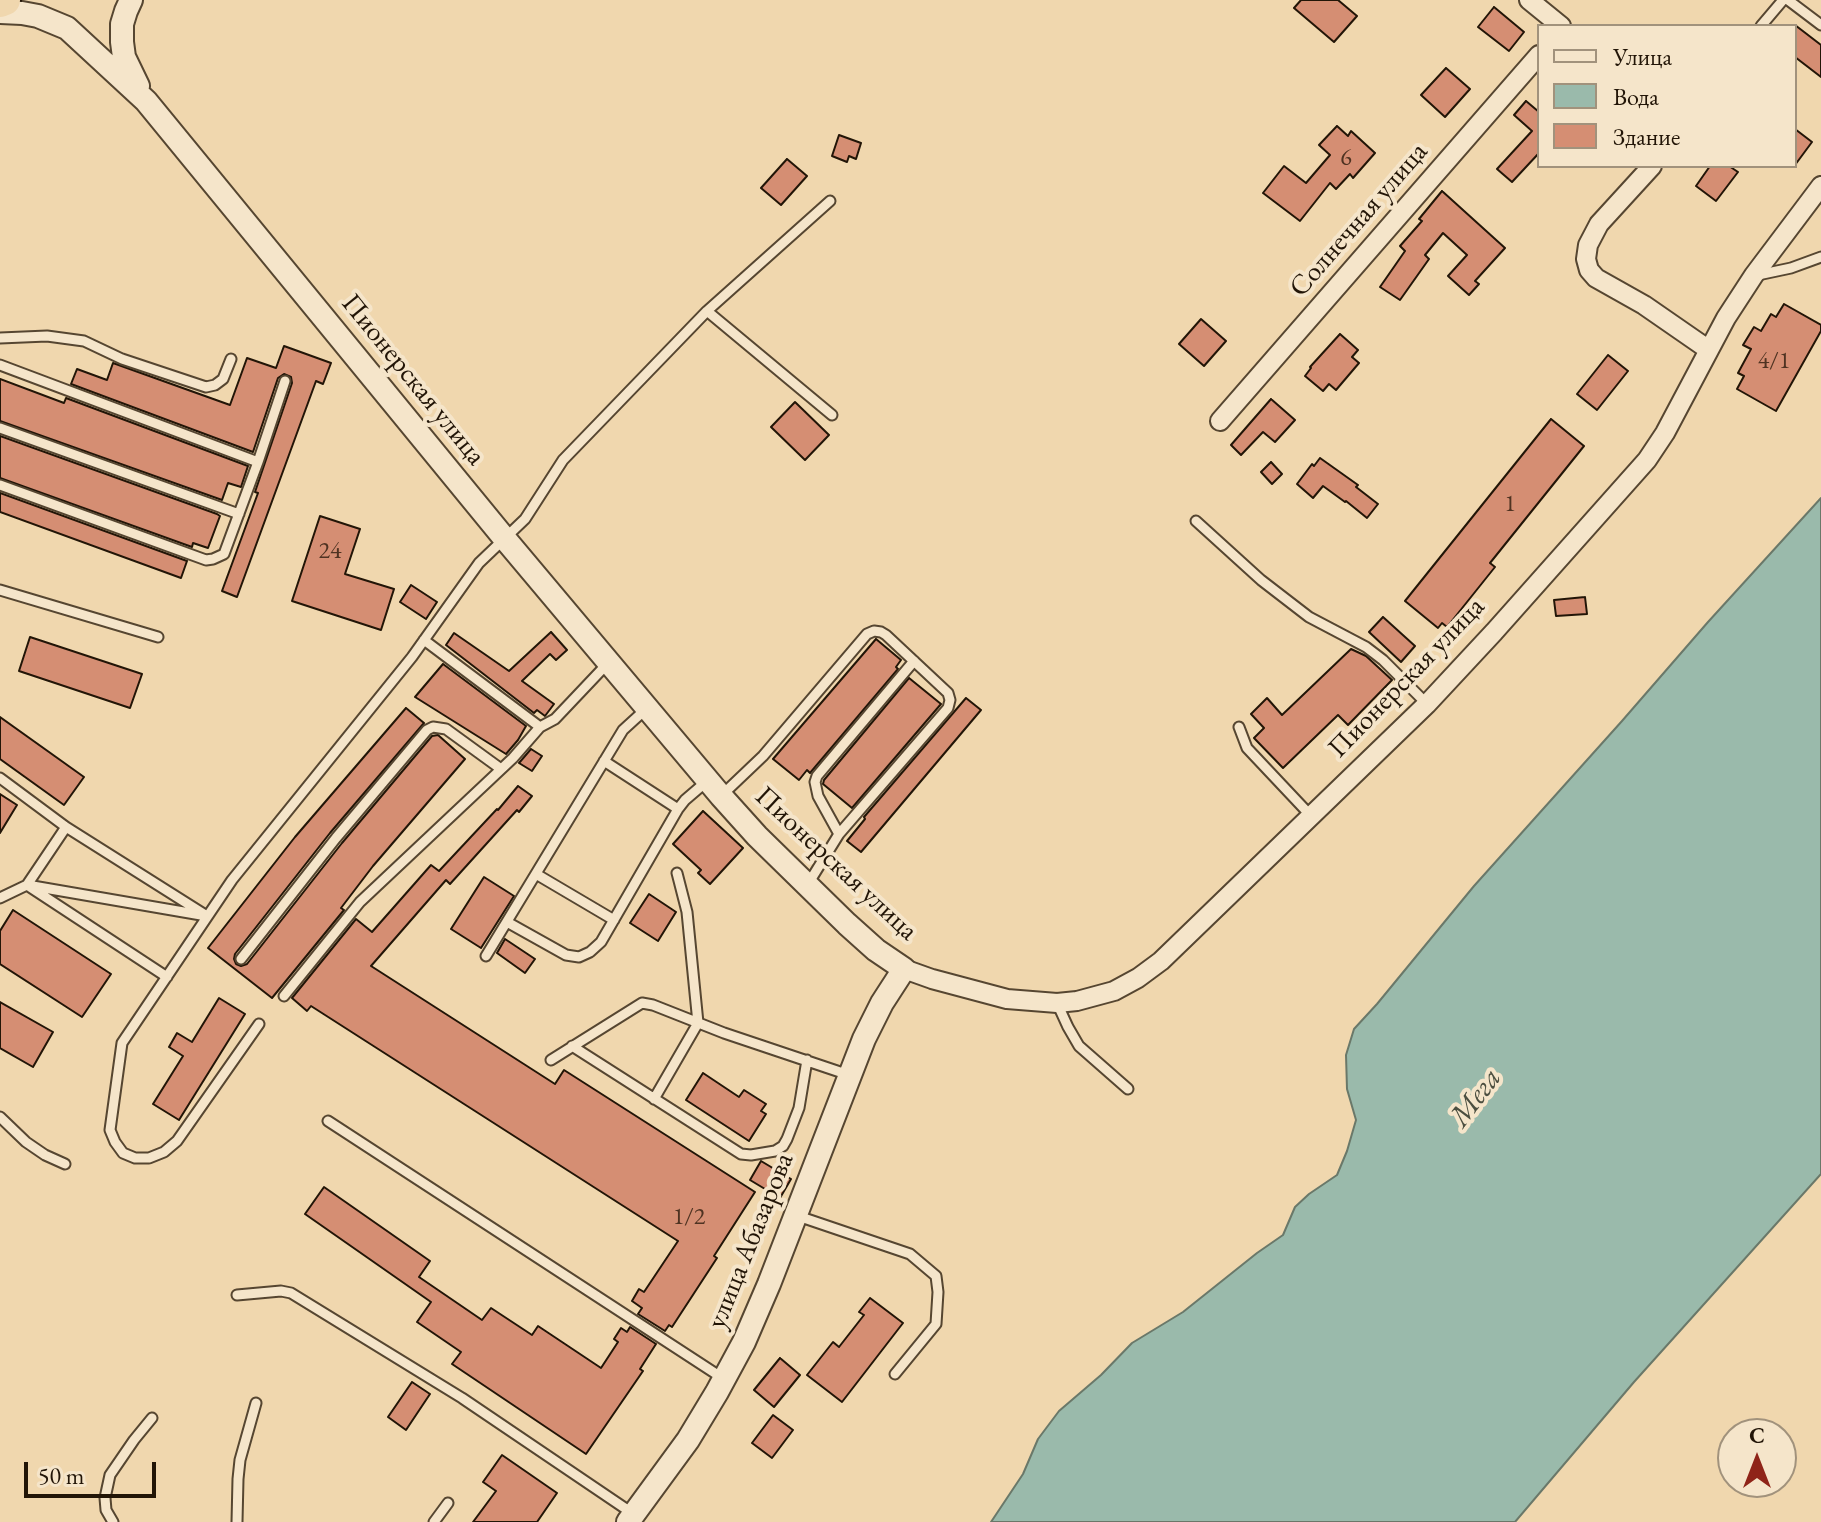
<!DOCTYPE html>
<meta charset="utf-8">
<style>
body{margin:0}
#map{position:relative;width:1821px;height:1522px;overflow:hidden;background:#f0d7ae;font-family:"EB Garamond",serif}
canvas{display:block}
.legend{position:absolute;left:1537px;top:24px;width:260px;height:144px;box-sizing:border-box;background:#f5e5ca;border:2px solid #a1927c;margin:0;padding:10px 14px;list-style:none;font-size:24px;color:#221507}
.legend li{display:flex;align-items:center;gap:16px;height:40px}
.legend b{width:40px;border:2px solid #a1927c}
.north{position:absolute;left:1717px;top:1418px;width:80px;height:80px;box-sizing:border-box;background:#f5e5ca;border:2px solid #a1927c;border-radius:50%;rotate:0deg;font-size:22px;font-weight:700;line-height:32px;text-align:center;color:#221507}
.north::after{content:'';display:block;margin:auto;width:28px;height:36px;background:#8f2418;clip-path:polygon(50% 0,100% 100%,50% 72%,0 100%)}
.scale{position:absolute;left:24px;top:1462px;width:132px;height:36px;box-sizing:border-box;border:4px solid #221507;border-top:0;padding-left:10px;font-size:24px;line-height:28px;white-space:nowrap;color:#221507;-webkit-text-stroke:6px #f5e5ca;paint-order:stroke}
</style>
<div id="map">
<canvas width="1821" height="1522"></canvas>
<ul class="legend">
<li><b style="height:10px;background:#f5e5ca"></b>Улица</li>
<li><b style="height:22px;background:#9abaab"></b>Вода</li>
<li><b style="height:22px;background:#d58e73"></b>Здание</li>
</ul>
<div class="north">С</div>
<div class="scale">50 m</div>
</div>
<script>
const g = document.querySelector('canvas').getContext('2d');
g.lineJoin = 'round';
function fill(path, color) { g.fillStyle = color; g.fill(path, 'evenodd'); }
const poly = rows => new Path2D(rows.map(r => 'M' + r).join(''));
function trace(path, color, width, dash) { g.strokeStyle = color; g.lineWidth = width; g.lineCap = dash ? 'butt' : 'round'; g.setLineDash(dash || []); g.stroke(path); }
function label(font, color, halo, rows, align = 'center') {
  g.font = font + ' "EB Garamond",serif'; g.lineWidth = 8; g.setLineDash([]); g.textBaseline = 'middle'; g.strokeStyle = halo; g.fillStyle = color; for (const [text, x, y, turn = 0] of rows) {
    g.save(); g.translate(x, y); g.rotate((+turn || 0) * Math.PI / 180); g.textAlign = isNaN(turn) ? turn : align; if (halo) g.strokeText(text, 0, 0); g.fillText(text, 0, 0); g.restore();
  }
}
const water = poly([
 [1821,498,1821,1174,1634,1382,1515,1522,991,1522,1023,1474,1038,1439,1059,1411,1101,1375,1132,1343,1183,1312,1257,1253,1283,1235,1295,1207,1309,1194,1337,1175,1347,1151,1356,1120,1347,1089,1346,1055,1354,1029,1377,1004,1474,886,1622,721,1708,622,1821,498]
]);
fill(water, '#9abaab');
trace(water, '#6a7869', 2);
const building = poly([
 [1301,0,1338,0,1357,16,1334,42,1294,8,1301,0],
 [1494,7,1524,32,1509,51,1478,27,1494,7],
 [1795,25,1821,45,1821,77,1795,57,1795,25],
 [1446,68,1470,89,1445,117,1421,95,1446,68],
 [1526,101,1539,112,1539,153,1512,182,1497,169,1532,131,1514,115,1526,101],
 [1337,126,1348,136,1351,131,1375,153,1353,178,1350,174,1336,189,1330,183,1300,221,1263,193,1284,166,1306,183,1330,155,1319,145,1337,126],
 [1795,129,1812,142,1795,165,1795,129],
 [839,135,861,143,856,159,849,156,847,162,832,156,839,135],
 [787,159,807,176,781,205,761,188,787,159],
 [1710,166,1729,166,1738,172,1716,201,1696,186,1710,166],
 [1442,191,1505,248,1475,281,1479,284,1469,295,1448,276,1467,255,1443,233,1425,255,1429,259,1400,300,1380,287,1405,251,1400,246,1422,221,1419,219,1442,191],
 [1784,304,1821,325,1821,331,1776,411,1737,389,1744,376,1738,373,1751,349,1743,345,1754,327,1761,331,1771,314,1776,317,1784,304],
 [1201,319,1226,341,1204,366,1179,344,1201,319],
 [1340,334,1358,350,1352,357,1359,363,1336,390,1329,384,1323,391,1305,376,1311,368,1310,367,1340,334],
 [284,346,331,363,323,384,316,381,237,597,222,591,258,493,255,492,292,383,291,377,284,374,278,378,253,452,71,384,77,369,107,380,113,363,230,405,247,358,276,368,284,346],
 [1608,355,1628,371,1597,410,1577,394,1608,355],
 [0,379,64,403,66,398,248,466,241,487,228,483,222,500,0,421,0,379],
 [1271,399,1295,420,1275,442,1263,432,1241,455,1231,445,1271,399],
 [795,402,829,435,805,460,771,427,795,402],
 [1551,419,1584,446,1490,563,1495,567,1447,627,1442,623,1438,628,1405,601,1551,419],
 [0,436,217,514,220,516,208,548,193,543,192,547,0,478,0,436],
 [1320,458,1358,485,1356,487,1378,504,1367,518,1346,501,1345,502,1323,486,1313,498,1297,484,1312,464,1314,466,1320,458],
 [1271,462,1282,474,1272,484,1261,472,1271,462],
 [0,493,187,561,181,578,0,512,0,493],
 [320,516,360,529,345,574,394,589,381,630,292,601,320,516],
 [411,585,437,602,426,619,400,602,411,585],
 [1585,597,1587,614,1556,616,1554,600,1585,597],
 [1383,617,1415,646,1401,662,1369,632,1383,617],
 [551,632,567,650,556,660,550,654,522,681,554,704,545,716,537,710,534,713,446,645,454,633,509,671,551,632],
 [30,637,142,674,130,708,19,671,30,637],
 [876,639,901,660,896,667,898,669,810,773,807,770,799,780,773,759,876,639],
 [1351,649,1366,656,1392,680,1348,725,1338,715,1283,768,1254,738,1264,728,1251,714,1267,698,1282,715,1351,649],
 [443,664,526,726,518,740,506,754,415,697,443,664],
 [909,678,941,704,852,808,823,784,824,780,909,678],
 [966,698,981,710,861,852,847,841,865,819,864,817,966,698],
 [406,708,424,723,330,833,235,954,234,959,236,964,241,966,247,964,342,843,432,736,438,735,465,759,373,866,341,908,344,910,272,998,208,948,295,837,406,708],
 [0,717,84,777,64,805,0,759,0,717],
 [531,749,542,756,532,771,519,763,531,749],
 [518,786,532,796,519,812,517,810,450,884,446,880,371,966,555,1084,564,1070,755,1192,714,1256,717,1258,672,1327,669,1325,665,1331,638,1314,642,1308,632,1301,639,1289,644,1292,678,1241,311,1006,307,1011,292,998,356,919,372,932,431,865,439,871,497,809,498,810,518,786],
 [0,794,17,805,0,833,0,794],
 [703,811,743,848,710,884,698,873,701,870,673,844,703,811],
 [484,877,514,896,481,948,451,929,484,877],
 [649,894,676,912,658,941,630,923,649,894],
 [13,910,111,974,82,1017,0,964,0,931,13,910],
 [505,939,535,959,525,973,497,953,505,939],
 [219,998,245,1014,179,1120,153,1104,183,1056,169,1047,177,1033,192,1042,219,998],
 [0,1002,53,1032,33,1067,0,1048,0,1002],
 [703,1073,739,1097,744,1090,766,1104,761,1111,766,1114,749,1141,686,1100,703,1073],
 [761,1161,791,1179,780,1198,750,1180,761,1161],
 [324,1187,430,1261,419,1277,482,1320,491,1308,532,1335,538,1326,601,1368,618,1342,614,1339,621,1328,627,1332,630,1327,656,1344,640,1369,643,1371,586,1454,452,1364,461,1352,417,1322,431,1302,305,1214,324,1187],
 [870,1298,903,1323,842,1402,807,1375,833,1342,839,1347,864,1315,859,1312,870,1298],
 [780,1358,800,1375,774,1407,754,1390,780,1358],
 [412,1382,430,1394,406,1430,388,1417,412,1382],
 [773,1415,793,1430,772,1458,752,1443,773,1415],
 [502,1455,557,1493,537,1522,473,1522,496,1491,483,1482,502,1455]
]);
fill(building, '#d58e73');
trace(building, '#221507', 2);
const service = poly([
 [1788,0,1821,25],
 [1761,26,1783,0],
 [1758,275,1791,268,1821,257],
 [707,311,832,415],
 [0,338,47,336,84,341,122,359,206,387,215,385,223,379,231,359],
 [0,365,258,462],
 [0,428,239,514],
 [0,485,206,560,213,559,224,554,258,462,285,381],
 [1196,521,1261,580,1309,617,1366,647,1383,660,1427,704],
 [0,590,158,637],
 [424,640,540,727],
 [1239,727,1247,748,1312,817],
 [604,761,678,809],
 [0,778,66,827,207,916],
 [721,796,763,756,867,634,874,631,881,632,886,635,948,693,950,700,948,708,839,834,808,884],
 [839,834,818,796,815,782,817,776,914,661],
 [536,874,614,920],
 [27,885,201,915],
 [30,887,167,977],
 [0,898,27,885,66,827],
 [507,922,566,955,579,957,590,952,601,942,678,809,685,800,706,782],
 [486,956,623,730,646,709],
 [241,959,336,838,427,730,433,727,446,729,501,769],
 [284,996,360,902,513,758,540,727,555,719,608,663],
 [1057,1003,1068,1027,1079,1046,1128,1089],
 [259,1024,177,1141,164,1152,149,1158,135,1158,123,1153,115,1142,110,1130,122,1043,232,880,412,657,479,563,525,519,563,460,707,311,830,201],
 [572,1046,741,1154,751,1155,775,1151,783,1146,787,1139,799,1108,807,1060],
 [551,1060,642,1003,653,1005,724,1033,849,1075],
 [654,1099,698,1023,687,912,677,873],
 [0,1117,26,1142,45,1155,65,1164],
 [328,1121,724,1379],
 [795,1215,910,1254,936,1276,938,1292,936,1324,895,1374],
 [237,1295,281,1291,291,1293,462,1398,632,1513],
 [113,1522,106,1510,105,1498,110,1475,134,1440,152,1418],
 [237,1522,238,1479,240,1460,256,1403],
 [434,1522,448,1503]
]);
const minor = poly([
 [1529,0,1561,26],
 [1652,166,1599,224,1588,245,1586,259,1589,270,1596,278,1644,305,1709,350],
 [1220,421,1539,55],
 [904,969,932,979,1007,999,1057,1003,1077,1001,1114,991,1138,978,1161,961,1427,704,1494,632,1647,460,1665,433,1726,318,1754,275,1821,186]
]);
const tertiary = poly([
 [131,0,126,11,122,24,122,42,124,57,138,86],
 [0,12,22,13,38,16,67,28,146,101,505,539,721,796,757,836,847,924,876,950,904,969,882,1003,864,1039,769,1284,744,1342,717,1392,688,1440,628,1522]
]);
const trunk = poly([
 [0,2,5,0]
]);
trace(service, '#564631', 13);
trace(minor, '#564631', 22);
trace(tertiary, '#564631', 26);
trace(trunk, '#221507', 34);
trace(service, '#f5e5ca', 9);
trace(minor, '#f5e5ca', 18);
trace(tertiary, '#f5e5ca', 22);
trace(trunk, '#f0d7ae', 30);
label('24px', '#4f3322', null, [
 ["6",1346,158],
 ["4/1",1774,361],
 ["1",1510,504],
 ["24",330,551],
 ["1/2",689,1217]
]);
label('28px', '#221507', '#f5e5ca', [
 ["Солнечная улица",1359,220,-49],
 ["Пионерская улица",413,380,51],
 ["Пионерская улица",1407,678,-46],
 ["Пионерская улица",836,864,43],
 ["улица Абазарова",751,1241,-68]
]);
label('italic 30px', '#4c4f40', '#f5e5ca', [
 ["Мега",1476,1098,-53]
]);
</script>
